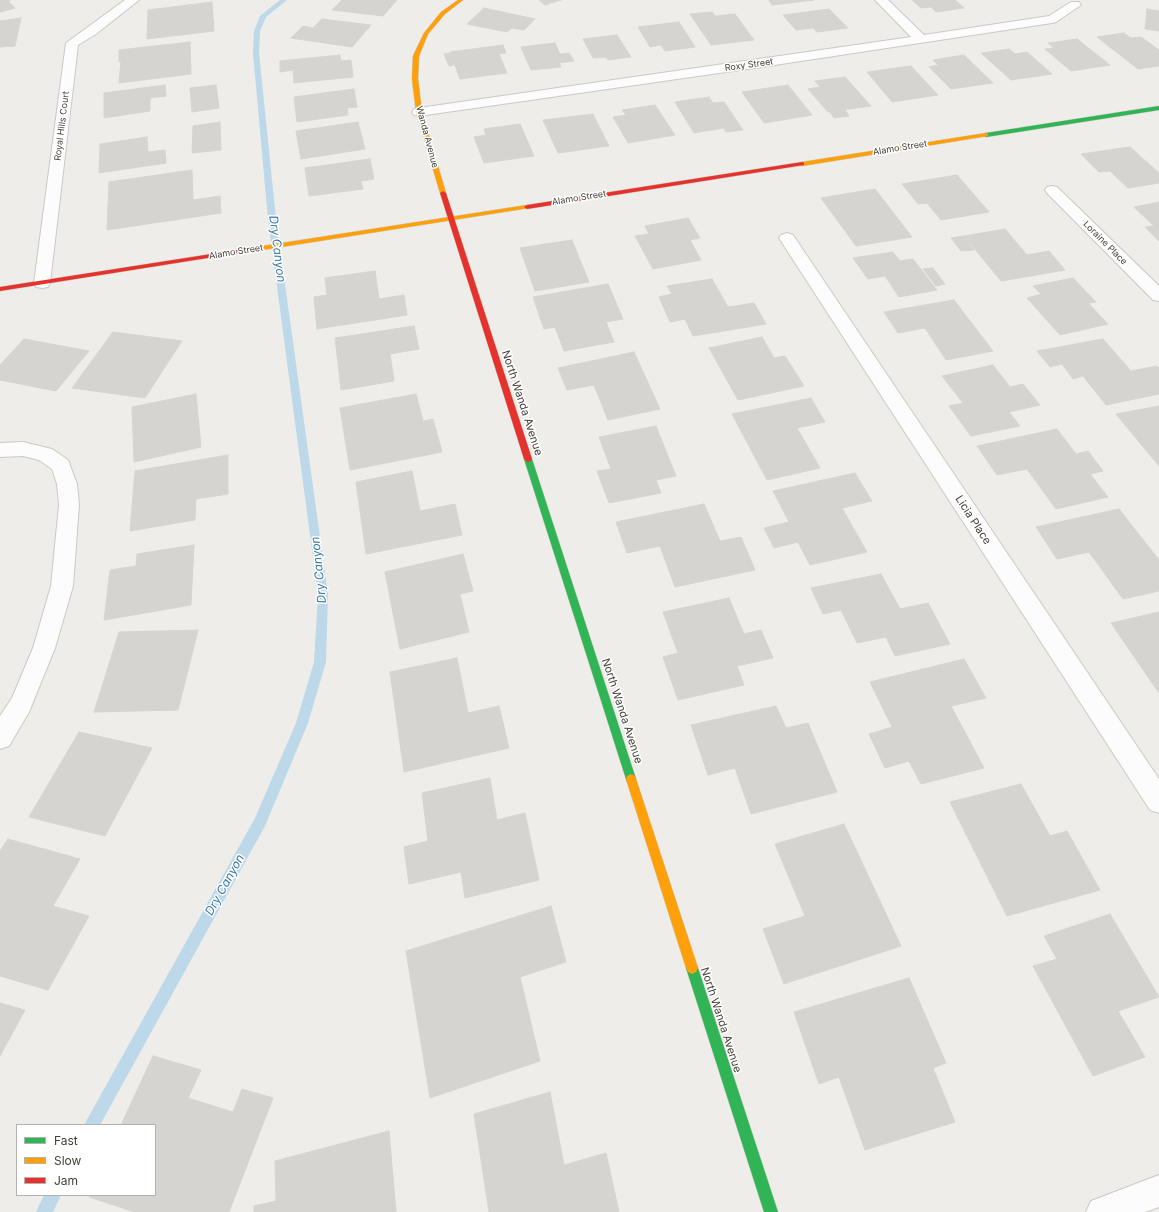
<!DOCTYPE html>
<style>
body{margin:0}
#map{position:relative;width:1159px;height:1212px;overflow:hidden;background:#eeede9;font-family:Inter,sans-serif}
canvas{display:block}
.legend{position:absolute;left:16px;top:1124px;width:140px;height:72px;box-sizing:border-box;background:#fff;border:1px solid #b4b2af;margin:0;padding:5px 7px;list-style:none;font-size:12px;color:#443e36}
.legend li{display:flex;align-items:center;gap:8px;height:20px}
.legend b{width:20px;border:1px solid #b4b2af}
</style>
<div id="map">
<canvas width="1159" height="1212"></canvas>
<ul class="legend">
<li><b style="height:5px;background:#30b455"></b>Fast</li>
<li><b style="height:5px;background:#ff9f0a"></b>Slow</li>
<li><b style="height:5px;background:#e5322d"></b>Jam</li>
</ul>
</div>
<script>
const g = document.querySelector('canvas').getContext('2d');
g.lineJoin = 'round';
const poly = rows => new Path2D(rows.map(r => 'M' + r).join(''));
function fill(path, color) { g.fillStyle = color; g.fill(path, 'evenodd'); }
function trace(path, color, width, dash) { g.strokeStyle = color; g.lineWidth = width; g.lineCap = dash ? 'butt' : 'round'; g.setLineDash(dash || []); g.stroke(path); }
function label(font, color, halo, rows, align = 'center') {
  g.font = font + ' Inter,sans-serif'; g.lineWidth = 3; g.setLineDash([]); g.textBaseline = 'middle'; g.strokeStyle = halo; g.fillStyle = color; for (const [text, x, y, turn = 0] of rows) {
    g.save(); g.translate(x, y); g.rotate((+turn || 0) * Math.PI / 180); g.textAlign = isNaN(turn) ? turn : align; if (halo) g.strokeText(text, 0, 0); g.fillText(text, 0, 0); g.restore();
  }
}
fill(poly([
 [280,0,287,0,266,17,260,31,259,53,276,219,328,595,326,662,308,723,265,826,100,1125,84,1125,255,818,296,723,314,662,318,595,268,219,253,53,254,31,260,16,280,0],
 [44,1195,61,1195,53,1212,36,1212,44,1195]
]), '#bcd8e9');
const building = poly([
 [0,0,11,0,8,1,15,8,0,12,0,0],
 [342,0,397,0,383,16,332,10,342,0],
 [539,0,561,0,545,5,539,0],
 [769,0,814,0,772,5,769,0],
 [912,0,955,0,964,8,936,12,931,7,921,8,912,0],
 [212,2,214,31,147,39,148,10,212,2],
 [484,8,535,19,524,30,512,28,507,32,467,24,484,8],
 [829,9,848,28,817,32,813,28,796,30,783,15,829,9],
 [1147,9,1159,11,1159,31,1145,29,1147,9],
 [712,12,715,16,735,14,754,40,711,45,690,14,712,12],
 [21,18,15,46,0,47,0,21,21,18],
 [322,19,371,25,352,47,291,38,303,26,313,28,322,19],
 [679,22,695,47,665,51,661,45,650,47,638,27,679,22],
 [1124,33,1131,38,1141,37,1159,50,1159,66,1138,69,1097,37,1124,33],
 [617,35,631,57,608,60,606,57,593,58,583,39,617,35],
 [1077,39,1110,65,1071,71,1045,49,1054,48,1048,43,1077,39],
 [190,42,191,74,119,83,121,61,119,62,119,50,190,42],
 [555,43,560,54,569,53,574,61,559,63,561,67,531,70,521,47,555,43],
 [503,45,506,53,499,54,507,73,460,79,450,52,503,45],
 [1009,49,1015,54,1027,52,1052,74,1011,80,981,53,1009,49],
 [450,53,454,65,449,66,444,54,450,53],
 [340,55,341,61,351,60,353,77,294,83,293,70,280,72,280,61,340,55],
 [964,55,993,83,951,89,929,67,938,65,933,60,964,55],
 [911,66,938,95,892,102,867,72,911,66],
 [845,77,871,106,828,112,808,89,820,87,815,81,845,77],
 [165,85,166,96,150,98,150,111,104,118,104,93,165,85],
 [216,85,219,108,192,112,190,88,216,85],
 [788,85,812,115,764,123,742,92,788,85],
 [354,89,357,107,347,108,348,115,297,122,294,97,354,89],
 [709,97,713,103,724,102,743,130,726,132,724,128,694,133,675,102,709,97],
 [655,105,675,135,628,143,613,117,626,115,622,110,655,105],
 [845,110,849,116,834,118,830,112,845,110],
 [593,114,609,146,558,153,543,120,593,114],
 [220,122,221,150,192,153,193,126,220,122],
 [358,122,365,149,301,159,296,131,358,122],
 [520,124,534,156,484,163,474,137,486,135,484,129,520,124],
 [147,137,148,152,165,150,166,163,99,173,100,144,147,137],
 [1130,147,1159,173,1159,183,1128,188,1110,171,1099,172,1081,154,1130,147],
 [370,159,374,179,361,181,363,189,309,196,305,168,370,159],
 [192,170,193,200,220,196,221,213,107,230,109,182,192,170],
 [957,175,989,212,941,220,927,203,918,204,902,184,957,175],
 [875,189,912,237,856,246,821,198,875,189],
 [1159,202,1159,241,1145,227,1154,226,1134,207,1159,202],
 [688,218,700,238,690,240,701,260,653,269,635,236,649,234,645,226,688,218],
 [1005,229,1027,255,1049,251,1065,270,1001,281,964,236,1005,229],
 [963,236,974,250,961,251,951,238,963,236],
 [572,240,589,282,535,291,520,248,572,240],
 [893,252,900,261,913,259,937,290,899,297,885,276,868,279,853,258,893,252],
 [933,268,945,284,936,286,923,269,933,268],
 [375,271,379,299,404,295,407,315,317,329,314,297,327,295,325,278,375,271],
 [1073,278,1096,302,1088,303,1108,324,1060,335,1027,298,1041,294,1033,286,1073,278],
 [712,279,728,307,754,303,766,324,693,336,685,319,670,322,659,297,672,294,667,286,712,279],
 [608,284,623,319,606,322,614,342,564,351,555,327,544,329,533,297,608,284],
 [954,300,993,351,946,360,925,328,898,333,884,312,954,300],
 [414,326,419,349,390,354,394,381,341,390,335,338,414,326],
 [113,332,182,341,145,398,72,388,113,332],
 [762,337,774,358,785,356,804,386,738,400,709,348,762,337],
 [24,339,89,351,56,391,0,380,0,365,24,339],
 [1103,339,1131,371,1157,366,1159,368,1159,394,1106,405,1083,376,1073,379,1062,364,1050,367,1037,351,1103,339],
 [634,352,660,409,608,420,594,385,567,390,558,368,634,352],
 [993,365,1010,387,1023,384,1040,405,1009,412,1020,426,971,436,949,406,963,403,942,376,993,365],
 [196,394,201,447,134,462,132,407,196,394],
 [416,394,423,421,433,419,442,452,350,470,340,408,416,394],
 [811,398,825,422,797,428,820,468,767,480,732,414,811,398],
 [1159,406,1159,466,1116,414,1159,406],
 [656,426,676,476,656,480,661,493,609,503,597,471,611,469,599,437,656,426],
 [1057,429,1076,454,1088,451,1103,471,1090,474,1108,497,1056,509,1027,469,997,475,977,446,1057,429],
 [228,455,228,494,196,499,195,520,130,531,135,471,228,455],
 [412,471,420,511,455,504,462,535,366,554,356,482,412,471],
 [855,473,872,501,842,508,867,552,810,565,798,542,774,548,764,528,789,522,773,491,855,473],
 [704,504,720,541,741,537,755,570,675,587,660,546,627,553,616,522,704,504],
 [1119,509,1159,560,1159,591,1123,599,1089,552,1057,559,1036,527,1119,509],
 [194,545,191,605,104,620,110,570,136,566,137,554,194,545],
 [463,554,473,591,460,594,469,632,400,649,385,572,463,554],
 [881,574,900,609,928,603,950,644,895,656,886,637,857,643,841,610,823,614,811,588,881,574],
 [729,598,744,634,761,630,773,658,737,666,744,685,678,700,663,657,678,653,663,612,729,598],
 [1159,612,1159,693,1111,623,1159,612],
 [198,630,178,710,94,712,119,632,198,630],
 [457,658,468,713,499,706,509,748,404,772,390,672,457,658],
 [964,659,986,698,951,706,984,768,921,784,909,761,885,768,869,734,892,727,870,682,964,659],
 [776,706,786,728,808,723,837,792,751,814,735,768,708,775,691,725,776,706],
 [79,732,152,748,105,836,29,817,79,732],
 [490,778,497,820,525,813,539,880,465,898,461,872,409,884,404,847,428,841,422,793,490,778],
 [1021,784,1050,836,1067,831,1100,890,1007,916,950,802,1021,784],
 [844,824,901,946,784,984,763,929,805,916,775,844,844,824],
 [8,839,80,859,53,906,89,916,48,990,0,976,0,851,8,839],
 [551,906,566,962,520,977,540,1061,430,1098,406,951,551,906],
 [1110,914,1159,997,1118,1011,1145,1057,1093,1076,1033,966,1057,959,1044,936,1110,914],
 [909,978,946,1063,933,1068,955,1122,865,1150,839,1077,819,1084,794,1012,909,978],
 [0,1003,25,1010,0,1056,0,1003],
 [153,1056,201,1070,188,1098,233,1112,242,1089,273,1098,229,1212,135,1212,89,1197,90,1195,155,1195,155,1125,121,1125,153,1056],
 [550,1092,564,1165,606,1153,619,1212,489,1212,474,1114,550,1092],
 [389,1131,396,1212,254,1212,254,1206,276,1201,275,1161,389,1131]
]);
fill(building, '#d6d4d0');
trace(building, '#d6d4cf', 1);
const street = poly([
 [125,0,139,0,96,34,78,45,50,283,48,287,42,288,36,287,34,283,66,43,125,0],
 [875,0,888,0,924,35,1049,16,1071,2,1079,2,1081,5,1056,22,1052,23,768,66,419,116,414,115,412,112,414,109,419,108,911,37,875,0],
 [1052,186,1057,187,1159,286,1159,301,1153,300,1047,193,1045,190,1047,187,1052,186],
 [787,233,793,235,1159,779,1159,813,1150,810,779,238,781,235,787,233],
 [23,442,52,449,68,460,77,484,79,505,73,586,55,648,29,712,9,746,0,749,0,716,12,698,33,648,51,586,59,505,57,484,52,469,39,460,23,456,0,457,0,443,23,442],
 [1159,1175,1159,1207,1145,1212,1086,1212,1091,1201,1159,1175]
]);
const fast = poly([
 [1159,106,1159,110,986,137,983,135,986,133,1159,106],
 [528,456,532,459,636,779,635,782,631,784,627,782,626,779,524,459,528,456],
 [692,962,696,964,698,968,778,1212,764,1212,686,968,688,964,692,962]
]);
const slow = poly([
 [458,0,463,0,445,14,428,34,419,56,418,79,422,112,446,193,443,195,440,193,416,112,412,79,413,56,424,33,441,12,458,0],
 [986,133,988,134,988,136,802,166,799,164,802,162,986,133],
 [527,205,529,206,529,208,256,251,253,249,256,247,527,205],
 [631,774,635,776,636,779,698,968,696,972,692,974,688,972,686,968,626,779,627,776,631,774]
]);
const jam = poly([
 [802,162,804,163,804,165,527,209,524,207,527,205,802,162],
 [443,191,446,193,532,459,531,461,528,462,524,459,440,193,443,191],
 [256,247,259,249,258,250,0,291,0,287,256,247]
]);
trace(street, '#cbc9c5', 2);
trace(fast, '#cccac0', 1);
trace(slow, '#cccac0', 1);
trace(jam, '#cccac0', 1);
fill(street, '#fcfcfc');
fill(fast, '#30b455');
fill(slow, '#ff9f0a');
fill(jam, '#e5322d');
label('9px', '#443e36', '#fff', [
 ["Roxy Street",749,65,-8],
 ["Royal Hills Court",62,126,-83],
 ["Wanda Avenue",427,137,75],
 ["Alamo Street",900,148,-9],
 ["Alamo Street",579,198,-9],
 ["Loraine Place",1105,243,45],
 ["Alamo Street",236,252,-9]
]);
label('11px', '#443e36', '#fff', [
 ["North Wanda Avenue",522,403,72],
 ["Licia Place",973,520,57],
 ["North Wanda Avenue",622,711,72],
 ["North Wanda Avenue",721,1020,72]
]);
label('italic 12px', '#3979a6', '#fff', [
 ["Dry Canyon",277,249,83],
 ["Dry Canyon",319,570,-96],
 ["Dry Canyon",225,885,-61]
]);
</script>
